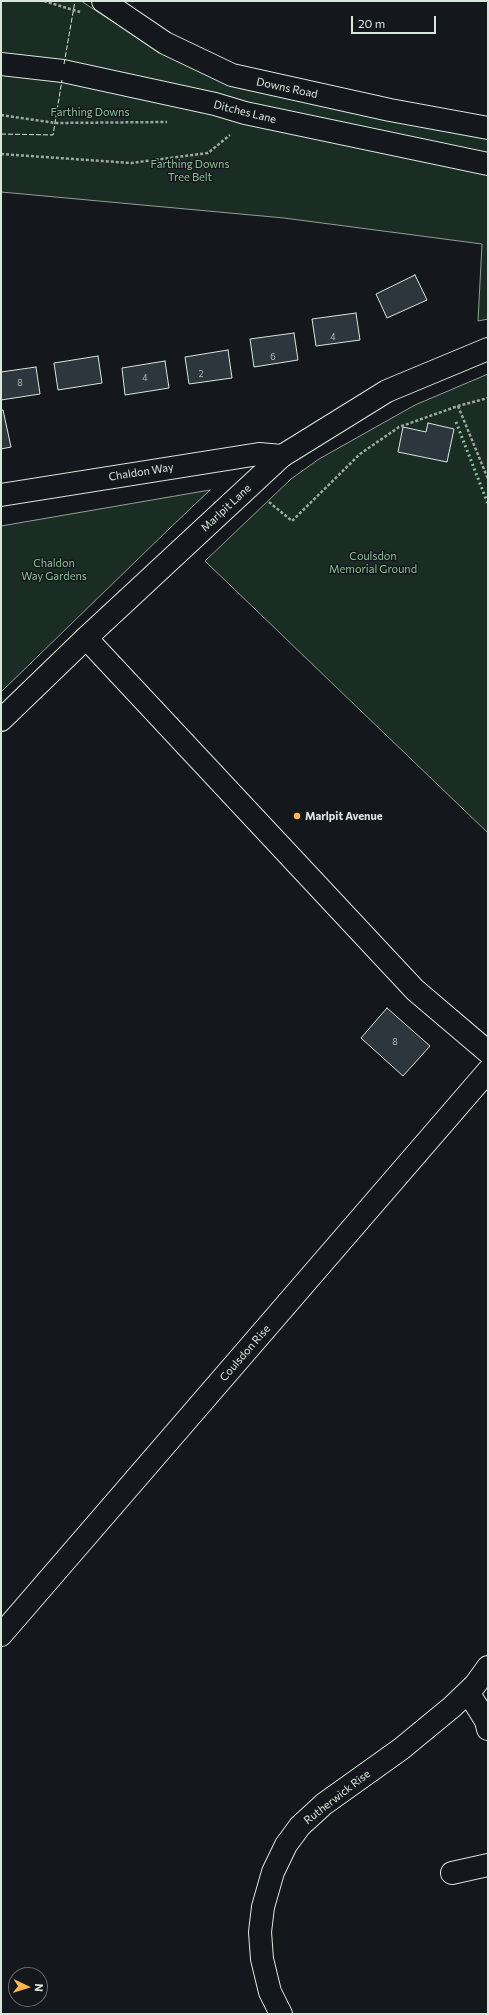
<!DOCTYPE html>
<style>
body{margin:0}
#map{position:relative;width:489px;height:2015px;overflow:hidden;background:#14181c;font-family:Commissioner,sans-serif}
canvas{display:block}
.frame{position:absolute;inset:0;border:2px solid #d8e6dc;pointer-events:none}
.north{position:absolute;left:8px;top:1967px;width:40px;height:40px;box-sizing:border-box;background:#14181c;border:1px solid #626a69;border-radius:50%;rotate:94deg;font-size:11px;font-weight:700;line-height:16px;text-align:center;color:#d8e6dc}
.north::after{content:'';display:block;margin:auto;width:14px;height:18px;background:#ffb74d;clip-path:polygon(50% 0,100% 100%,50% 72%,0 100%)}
.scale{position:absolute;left:351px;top:16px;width:85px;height:18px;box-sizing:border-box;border:2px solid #d8e6dc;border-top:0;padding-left:5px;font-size:12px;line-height:14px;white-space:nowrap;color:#d8e6dc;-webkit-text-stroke:3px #14181c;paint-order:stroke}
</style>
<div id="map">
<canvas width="489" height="2015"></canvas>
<div class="frame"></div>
<div class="north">N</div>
<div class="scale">20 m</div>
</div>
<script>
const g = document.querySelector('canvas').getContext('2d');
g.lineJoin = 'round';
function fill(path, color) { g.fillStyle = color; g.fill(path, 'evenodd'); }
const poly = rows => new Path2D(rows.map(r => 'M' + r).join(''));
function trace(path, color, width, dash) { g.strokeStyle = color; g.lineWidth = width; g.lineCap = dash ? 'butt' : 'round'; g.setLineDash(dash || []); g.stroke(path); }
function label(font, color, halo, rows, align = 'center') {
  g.font = font + ' Commissioner,sans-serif'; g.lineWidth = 3; g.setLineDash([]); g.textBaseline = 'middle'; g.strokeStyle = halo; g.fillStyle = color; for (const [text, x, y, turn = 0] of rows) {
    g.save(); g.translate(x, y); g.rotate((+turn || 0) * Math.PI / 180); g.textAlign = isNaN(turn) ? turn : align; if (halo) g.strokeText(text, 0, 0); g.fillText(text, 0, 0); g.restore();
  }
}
const green = poly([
 [1,1,81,1,160,52,404,122,488,139,488,319,478,321,482,244,284,218,1,192,1,1],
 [488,374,488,833,205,561,291,479,319,459,415,405,488,374],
 [210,490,170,528,1,692,1,526,210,490]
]);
fill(green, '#1a2d24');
trace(green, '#939e99', 1);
const building = poly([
 [415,275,427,300,387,318,376,294,415,275],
 [356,313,360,340,316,346,312,319,356,313],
 [294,333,298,360,254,367,250,339,294,333],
 [228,350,232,378,189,384,185,357,228,350],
 [98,356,102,383,58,390,54,363,98,356],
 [165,361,169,388,125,395,122,368,165,361],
 [36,367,40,394,1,400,1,372,36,367],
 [1,410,3,410,11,447,1,449,1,410],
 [428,423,454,429,447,462,398,452,403,427,426,432,428,423],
 [387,1008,430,1046,403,1076,361,1038,387,1008]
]);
fill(building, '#2c363c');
trace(building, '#d8e6dc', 1);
const minor = poly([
 [103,1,165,43,232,75,390,110,488,128],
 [1,64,63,71,215,104,245,113,488,164],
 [1,495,259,454,282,456],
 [86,638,415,990,488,1052],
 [1,1635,488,1071],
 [468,1692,486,1721,488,1729],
 [452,1873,488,1865],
 [281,2014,270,1992,262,1959,260,1932,263,1907,273,1872,286,1845,300,1826,324,1804,401,1749,452,1707,475,1685,488,1667]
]);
const major = poly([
 [1,720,86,638,282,456,387,391,488,349]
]);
trace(minor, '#d8e6dc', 24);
trace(major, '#d8e6dc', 24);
trace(poly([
 [44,1,80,12],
 [1,115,55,123,167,122],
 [1,154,131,163,208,153,230,135],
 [458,406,488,479],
 [269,502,292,521,360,454,399,427,458,406,488,398]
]), '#9da8a2', 2.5, [3, 2]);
trace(minor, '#14181c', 22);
trace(major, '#14181c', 22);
trace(poly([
 [456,422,488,504]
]), '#8ac095', 3, [2, 3]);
trace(poly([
 [64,64,75,1],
 [1,134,53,135,62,80]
]), '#d8e6dc', 1, [5, 2]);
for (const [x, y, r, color] of [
 [297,816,4,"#ffb74d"]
]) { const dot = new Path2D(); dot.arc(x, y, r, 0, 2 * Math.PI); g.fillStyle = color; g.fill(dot); trace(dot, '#14181c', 1.5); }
label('9px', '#adbab4', null, [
 ["4",333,337],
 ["6",273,357],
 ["2",201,374],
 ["4",145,378],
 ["8",20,383],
 ["8",395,1042]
]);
label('11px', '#d8e6dc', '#14181c', [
 ["Downs Road",287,88,12],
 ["Ditches Lane",245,112,14],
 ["Chaldon Way",141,472,-9],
 ["Marlpit Lane",226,508,-43],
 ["Coulsdon Rise",245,1353,-49],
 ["Rutherwick Rise",337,1797,-38]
]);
label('11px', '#8ac095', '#14181c', [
 ["Farthing Downs",90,112],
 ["Farthing Downs",190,164],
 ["Tree Belt",190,177],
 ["Coulsdon",373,556],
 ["Memorial Ground",373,569],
 ["Chaldon",54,563],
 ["Way Gardens",54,576]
]);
label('bold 11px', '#d8e6dc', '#14181c', [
 ["Marlpit Avenue",305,816]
], 'left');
</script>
